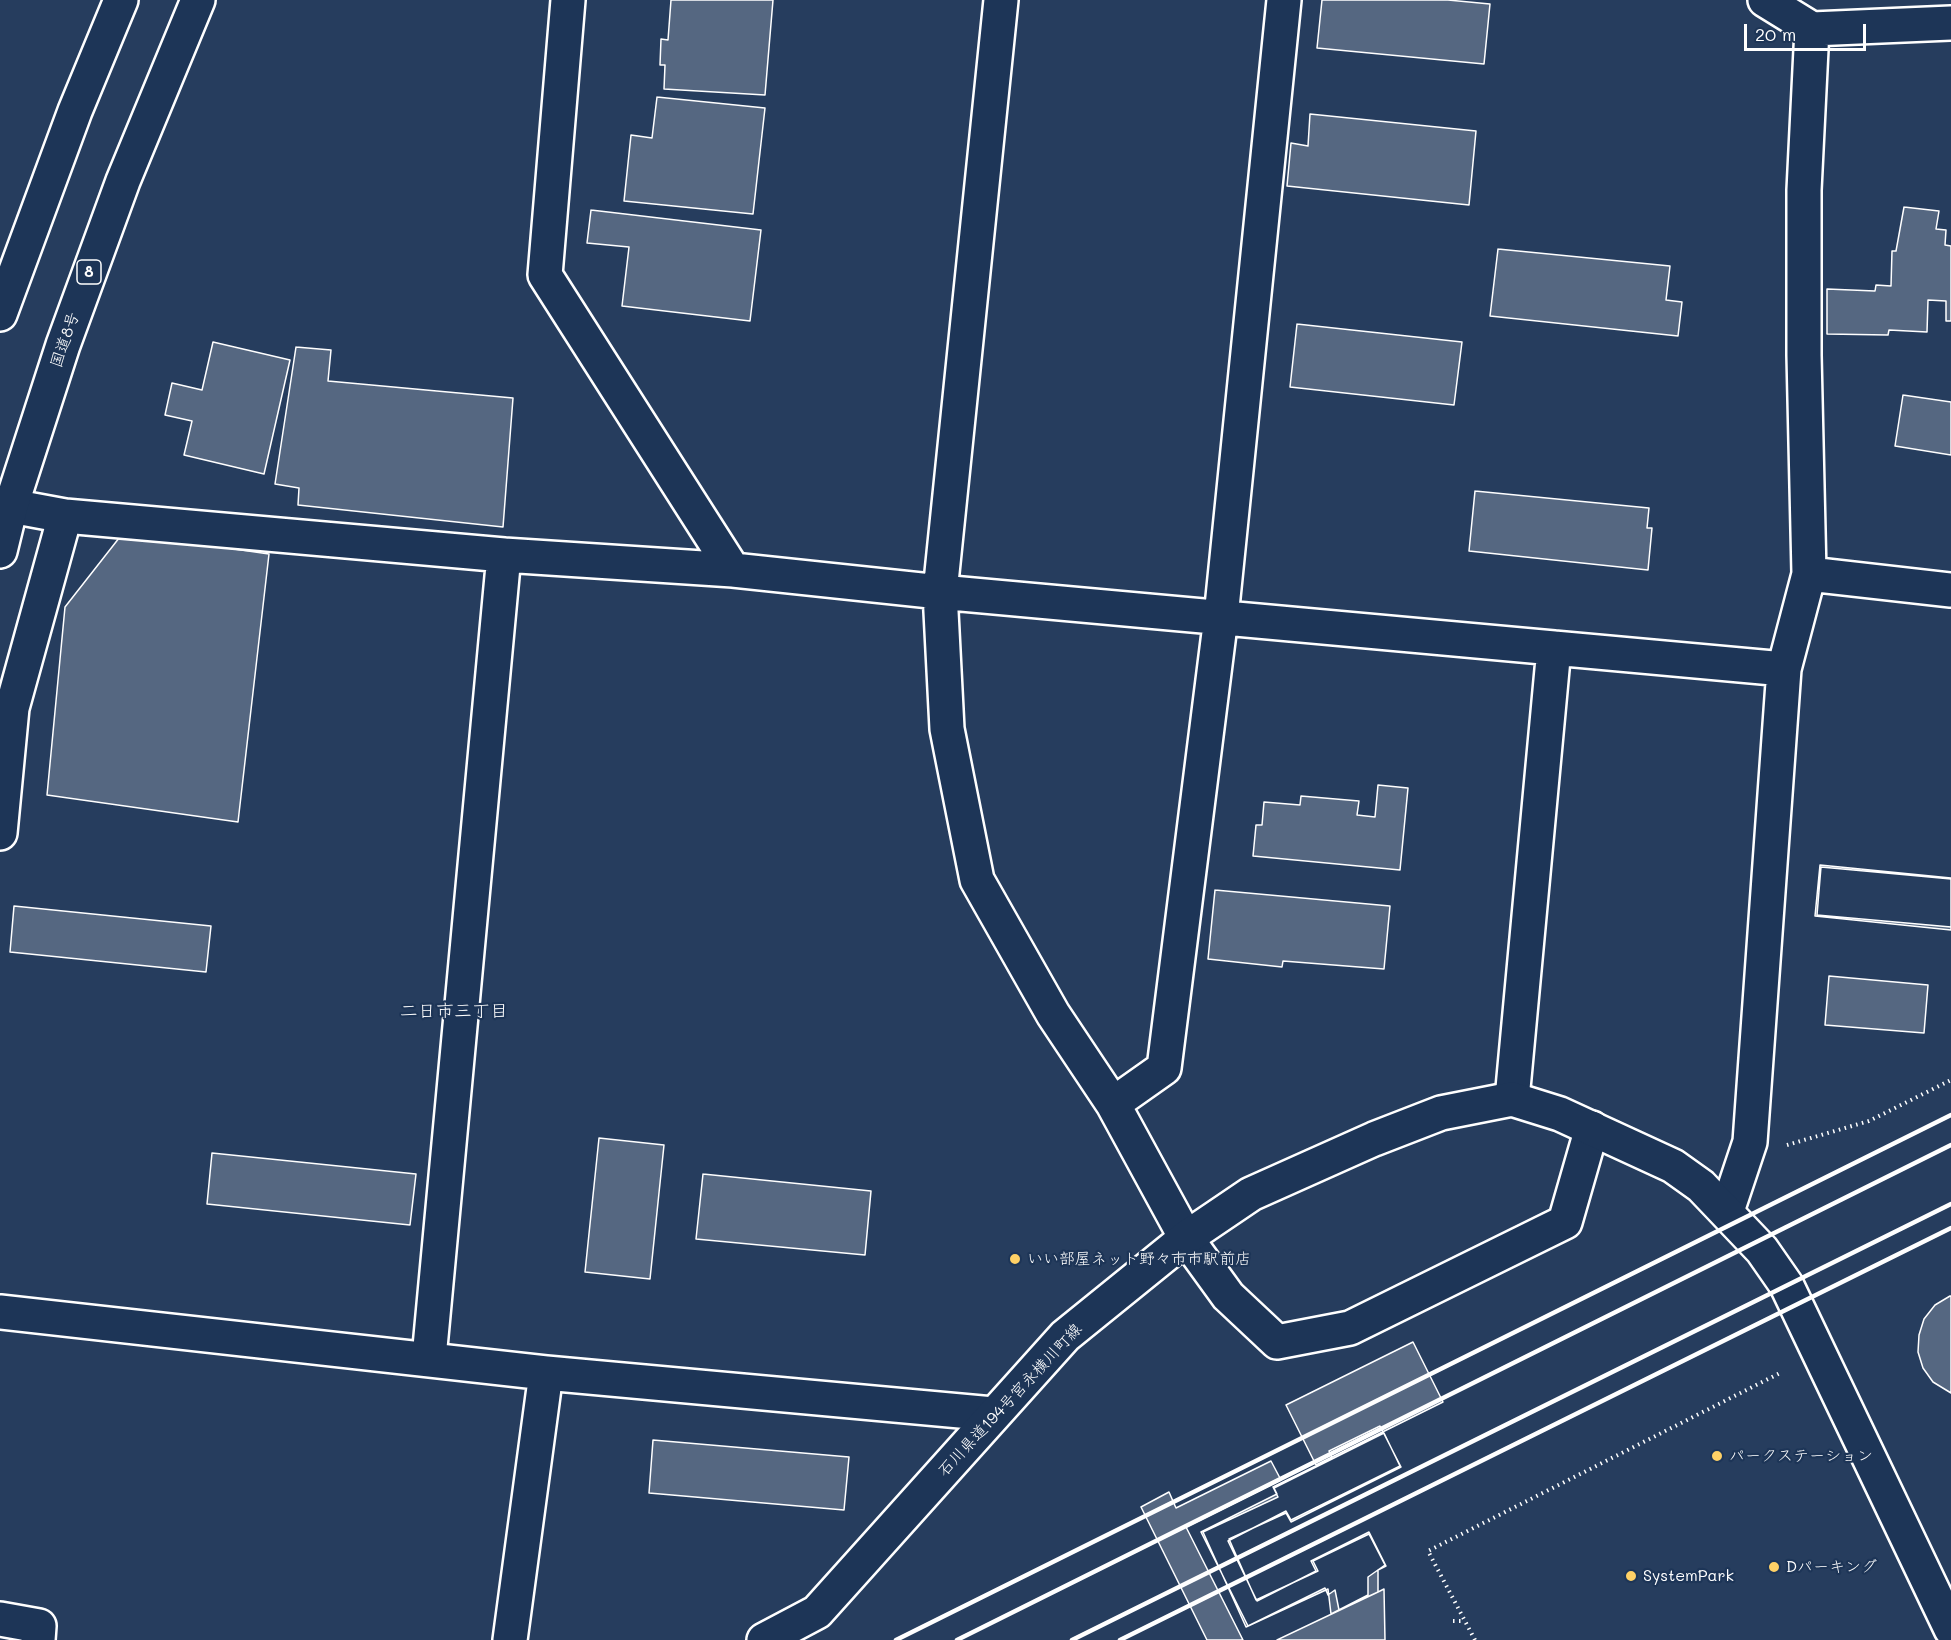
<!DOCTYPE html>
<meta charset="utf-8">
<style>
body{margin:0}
#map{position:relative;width:1951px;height:1640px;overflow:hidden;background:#263d5e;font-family:Mali,sans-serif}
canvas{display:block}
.scale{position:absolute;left:1744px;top:24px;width:122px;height:27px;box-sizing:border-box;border:3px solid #fff;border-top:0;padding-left:8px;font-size:18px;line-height:21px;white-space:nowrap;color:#fff;-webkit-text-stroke:4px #1d3557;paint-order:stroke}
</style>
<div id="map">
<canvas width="1951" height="1640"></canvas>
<div class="scale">20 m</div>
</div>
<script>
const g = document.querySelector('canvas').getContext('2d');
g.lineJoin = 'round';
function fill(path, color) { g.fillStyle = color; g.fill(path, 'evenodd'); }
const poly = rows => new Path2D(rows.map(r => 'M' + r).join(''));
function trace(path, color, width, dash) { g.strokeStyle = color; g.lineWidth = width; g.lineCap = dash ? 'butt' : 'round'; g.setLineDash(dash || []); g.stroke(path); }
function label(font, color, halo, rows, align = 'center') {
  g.font = font + ' Mali,"Klee One",sans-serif'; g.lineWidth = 4.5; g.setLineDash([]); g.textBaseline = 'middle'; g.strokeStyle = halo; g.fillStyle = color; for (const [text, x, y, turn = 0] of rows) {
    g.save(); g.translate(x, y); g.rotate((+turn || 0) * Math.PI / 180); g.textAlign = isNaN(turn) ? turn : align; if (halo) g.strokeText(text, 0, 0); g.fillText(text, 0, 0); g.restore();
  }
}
const building = poly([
 [671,0,773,0,765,95,664,89,665,65,660,65,661,39,668,40,671,0],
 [1322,0,1448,0,1490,4,1484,64,1317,48,1322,0],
 [657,97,765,108,753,214,624,201,631,135,652,138,657,97],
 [1310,114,1476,131,1469,205,1287,186,1291,143,1308,146,1310,114],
 [1904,207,1939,211,1936,229,1946,230,1945,245,1951,246,1951,321,1946,321,1946,301,1928,300,1927,332,1889,330,1888,335,1827,334,1827,289,1875,291,1876,285,1891,286,1892,251,1896,251,1904,207],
 [591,210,761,230,750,321,622,306,629,247,587,243,591,210],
 [1498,249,1670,266,1666,300,1682,302,1678,336,1490,316,1498,249],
 [1297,324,1462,342,1454,405,1290,387,1297,324],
 [213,342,290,360,264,474,184,455,192,421,165,415,172,383,202,390,213,342],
 [296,347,331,350,328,381,513,398,503,527,298,505,299,488,275,484,296,347],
 [1903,395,1951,402,1951,455,1895,446,1903,395],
 [1475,491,1649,508,1647,528,1652,528,1648,570,1469,551,1475,491],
 [123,533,269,554,238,822,47,795,65,607,123,533],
 [1378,785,1408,788,1400,870,1253,856,1256,825,1262,825,1264,802,1300,805,1301,796,1359,801,1357,815,1375,817,1378,785],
 [1820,865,1951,878,1951,930,1815,916,1820,865],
 [1821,867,1951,879,1951,927,1817,915,1821,867],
 [1215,890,1390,906,1384,969,1283,961,1282,967,1208,959,1215,890],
 [14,906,211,926,206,972,10,952,14,906],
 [1829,976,1928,985,1924,1033,1825,1025,1829,976],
 [599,1138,664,1145,650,1279,585,1272,599,1138],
 [212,1153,416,1174,410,1225,207,1204,212,1153],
 [703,1174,871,1191,865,1255,696,1239,703,1174],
 [1950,1296,1951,1296,1951,1393,1933,1382,1923,1368,1918,1352,1919,1335,1924,1319,1935,1305,1950,1296],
 [1413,1342,1443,1402,1316,1465,1286,1405,1413,1342],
 [1380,1426,1401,1467,1291,1522,1286,1513,1229,1539,1256,1600,1318,1571,1313,1561,1369,1534,1385,1565,1368,1577,1368,1595,1331,1614,1328,1589,1246,1627,1203,1532,1278,1497,1273,1487,1332,1458,1329,1451,1380,1426],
 [1384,1433,1400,1466,1291,1520,1286,1511,1228,1541,1257,1601,1316,1571,1311,1561,1369,1532,1386,1566,1378,1570,1378,1592,1339,1610,1335,1590,1328,1595,1325,1588,1248,1626,1201,1532,1277,1494,1274,1488,1384,1433],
 [653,1440,849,1457,844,1510,649,1493,653,1440],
 [1271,1461,1281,1480,1186,1527,1243,1640,1207,1640,1141,1507,1169,1492,1176,1508,1271,1461],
 [1384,1589,1385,1640,1277,1640,1378,1592,1384,1589]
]);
fill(building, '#556781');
trace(building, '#fff', 1.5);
const minor = poly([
 [1001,0,940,592,947,729,977,880,1053,1014,1113,1104,1186,1238,1228,1296,1277,1342,1350,1328,1565,1222,1592,1128],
 [1765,0,1812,29,1951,23],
 [11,506,65,516,504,555,733,570,545,275,568,0],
 [733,570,940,592,1784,669],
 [1809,574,1804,355,1804,190,1812,29],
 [0,833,12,708,65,516],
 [1512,1099,1554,648],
 [1113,1104,1164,1068,1221,617,1284,0],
 [1727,1211,1750,1142,1784,669,1809,574,1951,590],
 [0,1312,546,1373,993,1414],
 [429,1358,504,555],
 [0,1619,39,1626,38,1640],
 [510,1640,546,1373]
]);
const major = poly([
 [764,1640,817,1612,1065,1336,1186,1238,1251,1194,1374,1139,1441,1113,1512,1099,1560,1114,1673,1166,1701,1186,1762,1250,1787,1286,1951,1629]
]);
const highway = poly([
 [0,314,75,111,121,0],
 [0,551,11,506,63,345,123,181,198,0]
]);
trace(minor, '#fff', 38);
trace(major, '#fff', 38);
trace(highway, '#fff', 38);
trace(poly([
 [1787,1145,1869,1121,1951,1080],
 [1453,1621,1464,1621],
 [1475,1640,1428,1551,1780,1373]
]), '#fff', 4, [1.5, 4.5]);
trace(minor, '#1d3557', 33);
trace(major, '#1d3557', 33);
trace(highway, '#1d3557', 33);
trace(poly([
 [896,1640,1951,1115],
 [957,1640,1951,1145],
 [1072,1640,1951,1204],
 [1120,1640,1951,1228]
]), '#fff', 4.5);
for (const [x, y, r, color] of [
 [1015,1259,6,"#ffd166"],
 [1717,1456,6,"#ffd166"],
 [1774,1567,6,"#ffd166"],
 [1631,1576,6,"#ffd166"]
]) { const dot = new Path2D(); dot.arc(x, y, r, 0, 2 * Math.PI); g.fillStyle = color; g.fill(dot); trace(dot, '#1d3557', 2); }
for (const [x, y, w] of [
 [89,272,24]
]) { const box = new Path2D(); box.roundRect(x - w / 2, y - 12, w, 24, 4.5); g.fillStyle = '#1d3557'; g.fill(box); trace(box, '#fff', 1.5); }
label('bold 15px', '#fff', null, [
 ["8",89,272]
]);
label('16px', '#fff', '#1d3557', [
 ["国道8号",65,340,-71],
 ["石川県道194号宮永横川町線",1010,1400,-47]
]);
label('16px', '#fff', '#1d3557', [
 ["いい部屋ネット野々市市駅前店",1027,1259],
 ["パークステーション",1729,1456],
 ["Dパーキング",1786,1567],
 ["SystemPark",1643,1576]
], 'left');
label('18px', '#fff', '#1d3557', [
 ["二日市三丁目",454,1011]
]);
</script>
